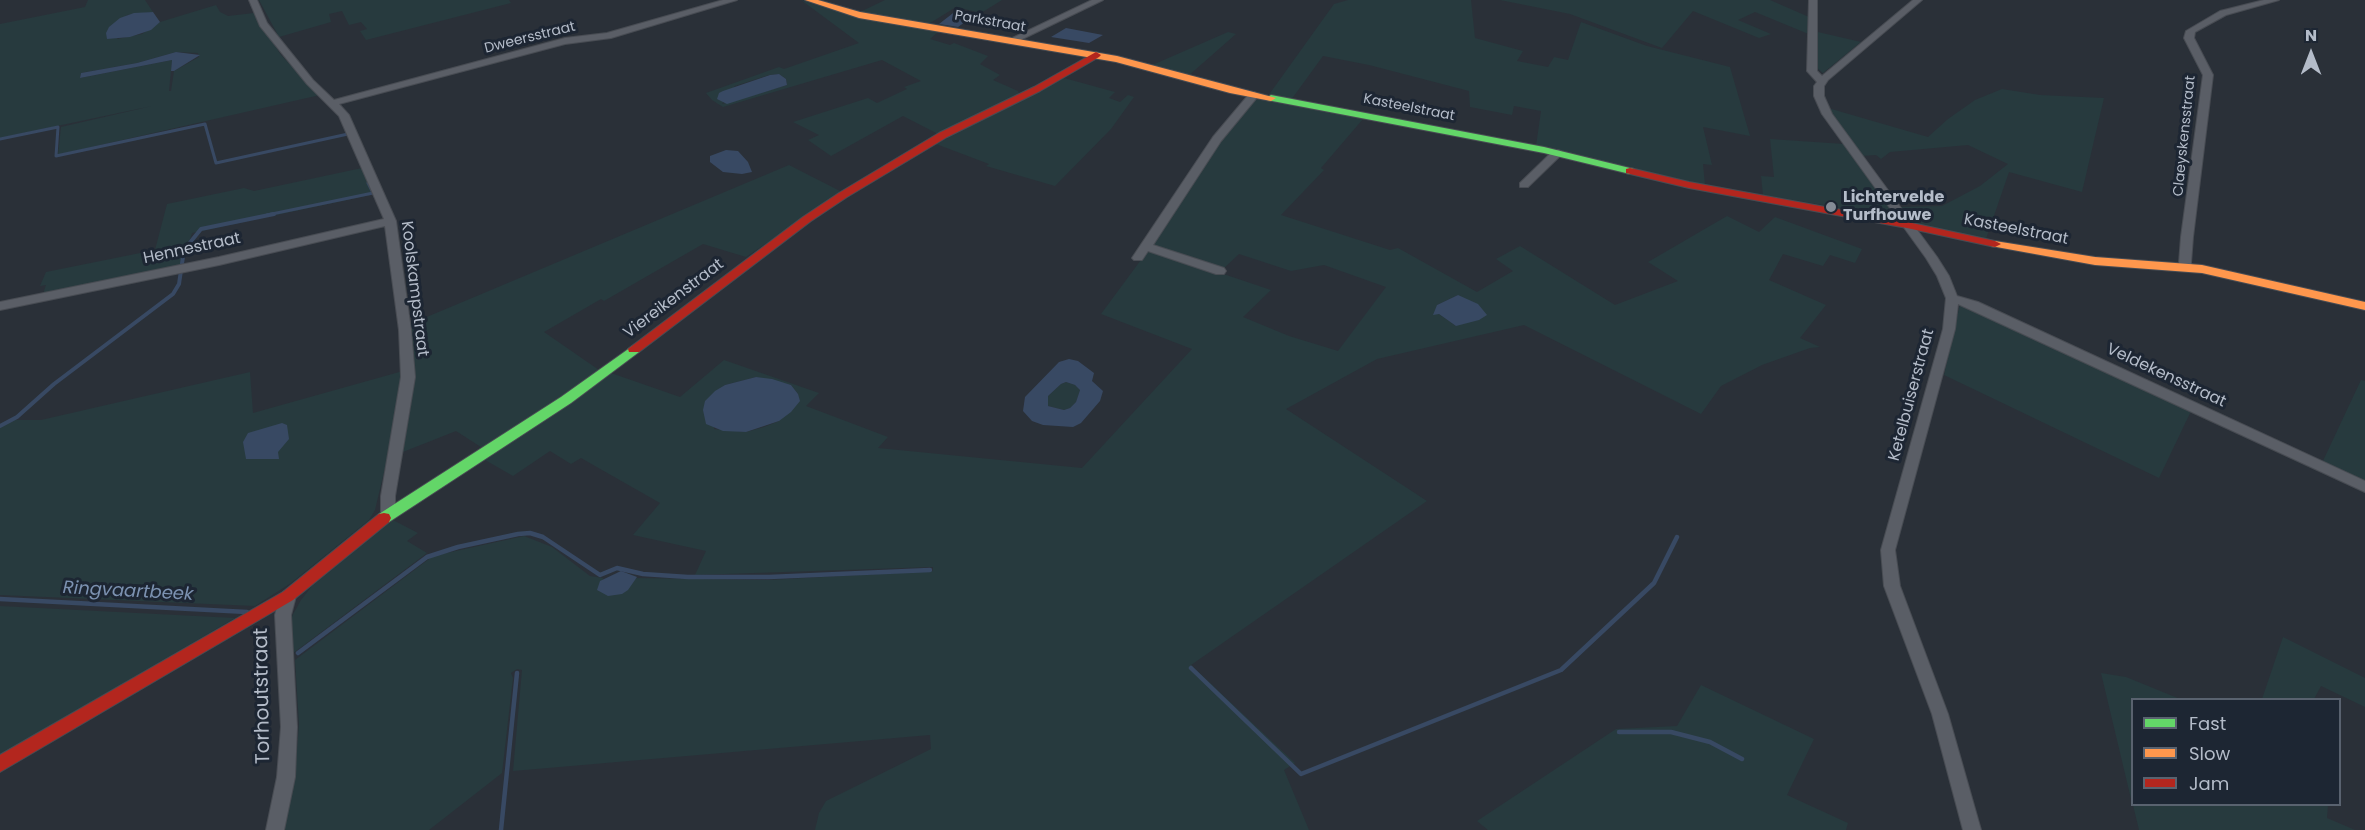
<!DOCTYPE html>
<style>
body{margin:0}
#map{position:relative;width:2365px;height:830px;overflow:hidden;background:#2a3038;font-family:Poppins,sans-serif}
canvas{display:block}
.legend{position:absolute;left:2131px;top:698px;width:210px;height:108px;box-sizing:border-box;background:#1d2633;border:2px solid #59626f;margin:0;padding:8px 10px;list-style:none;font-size:18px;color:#b4bcc9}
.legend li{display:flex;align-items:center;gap:12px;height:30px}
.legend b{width:30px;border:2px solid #59626f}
.north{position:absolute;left:2281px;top:24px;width:60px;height:60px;-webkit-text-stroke:4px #1d2633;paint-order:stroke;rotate:0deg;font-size:16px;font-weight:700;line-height:24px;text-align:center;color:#b4bcc9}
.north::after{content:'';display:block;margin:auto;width:21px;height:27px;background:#b4bcc9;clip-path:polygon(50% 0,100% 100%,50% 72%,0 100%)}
</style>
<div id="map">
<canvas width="2365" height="830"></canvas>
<ul class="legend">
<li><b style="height:8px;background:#63d668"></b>Fast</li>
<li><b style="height:8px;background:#ff974d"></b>Slow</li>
<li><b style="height:8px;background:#b3261e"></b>Jam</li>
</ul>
<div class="north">N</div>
</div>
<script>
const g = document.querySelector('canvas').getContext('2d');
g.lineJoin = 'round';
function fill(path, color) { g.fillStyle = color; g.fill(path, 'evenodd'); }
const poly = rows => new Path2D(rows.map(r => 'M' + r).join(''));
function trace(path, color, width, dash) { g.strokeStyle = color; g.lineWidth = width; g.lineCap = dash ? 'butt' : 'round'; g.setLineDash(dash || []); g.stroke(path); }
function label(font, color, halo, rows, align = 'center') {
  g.font = font + ' Poppins,sans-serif'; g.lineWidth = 6; g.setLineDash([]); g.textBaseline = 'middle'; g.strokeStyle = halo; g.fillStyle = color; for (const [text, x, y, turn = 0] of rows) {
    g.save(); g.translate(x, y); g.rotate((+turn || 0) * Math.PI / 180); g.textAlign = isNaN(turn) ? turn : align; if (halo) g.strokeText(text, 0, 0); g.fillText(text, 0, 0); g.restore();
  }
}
fill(poly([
 [88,0,145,0,153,12,127,15,117,39,142,34,160,22,216,5,220,12,228,16,254,13,281,55,320,95,61,154,58,154,61,127,152,106,0,138,0,24,85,7],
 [176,52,198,53,199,57,174,71,171,91,169,91,172,60,80,78,81,73,137,63],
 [259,0,509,0,511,3,366,40,360,31,367,29,361,22,349,25,342,11,329,14,331,22,279,37],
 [801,0,832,10,938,32,930,39,950,45,954,43,988,56,980,64,1000,75,993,80,1018,91,1019,94,938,134,903,116,831,156,808,140,819,135,793,122,868,98,877,103,907,89,904,87,921,81,882,60,723,107,712,100,706,93,779,67,784,69,859,43],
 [779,74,786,79,787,85,722,104,735,86,769,75],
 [885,0,1002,0,981,13,956,7,927,25,860,12],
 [1348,0,1471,0,1475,38,1523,51,1517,61,1548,67,1554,57,1568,60,1581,22,1647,46,1730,67,1750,136,1703,127,1712,165,1703,164,1705,185,1536,146,1541,111,1514,106,1512,115,1470,107,1469,91,1369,65,1323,56,1291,100,1268,96,1334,4],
 [1500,0,1770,0,1809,17,1811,35,1755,12,1738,20,1771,34,1759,38,1693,11,1662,48,1570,14],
 [1228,32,1236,34,1187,77,1150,66],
 [1818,32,1861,42,1823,73,1817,68],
 [1064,78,1115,92,1109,98,1120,102,1128,95,1134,97,1111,129,1055,186,986,166,989,164,936,144],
 [2002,89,2040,95,2104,98,2082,192,2009,172,1986,239,1910,223,1899,207,1942,206,1980,186,2008,164,1968,145,1890,152,1881,159,1876,155,1861,156,1828,108,1928,137,1948,119,1975,100],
 [1259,99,1363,119,1321,168,1324,170,1281,215,1390,250,1398,248,1477,292,1513,271,1496,259,1520,246,1615,305,1678,281,1648,262,1727,216,1759,232,1775,217,1862,249,1855,263,1830,255,1823,266,1783,254,1769,280,1826,305,1800,338,1820,347,1810,348,1762,365,1721,386,1701,414,1524,325,1377,359,1286,409,1427,501,1191,665,1295,763,1284,770,1309,830,815,830,819,813,826,801,931,749,930,735,513,771,522,670,517,669,511,673,513,678,502,773,429,830,284,830,295,775,299,724,295,660,433,556,524,536,552,547,590,576,603,578,602,585,636,578,768,580,933,571,933,567,695,575,706,551,633,535,660,503,581,458,571,464,550,451,513,476,485,460,611,373,680,397,724,360,819,393,806,406,888,437,878,448,1082,468,1192,349,1101,314,1149,249,1271,290,1243,317,1289,336,1338,351,1386,287,1324,265,1291,271,1239,254,1222,270,1154,247,1153,243,1217,143,1255,100],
 [1458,295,1456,326,1439,314,1437,305],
 [756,377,791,385,798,394,779,421,764,427,746,432,714,429,716,391,725,385],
 [1770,139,1844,144,1890,209,1889,213,1877,214,1763,195,1761,176,1774,177],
 [789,165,840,191,839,194,746,257,703,244,604,301,601,299,544,332,599,370,484,449,456,431,403,452,413,392,410,324],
 [362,168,375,194,192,233,181,266,43,294,46,285,40,286,46,272,155,250,167,204,244,188,254,191],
 [1960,304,2192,409,2159,478,1944,375],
 [403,371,394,430,375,510,369,520,291,583,255,606,0,595,0,424,8,420,41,420,250,372,253,413],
 [2361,380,2365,381,2365,484,2322,463],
 [1066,382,1075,385,1080,390,1076,402,1070,408,1064,410,1048,406,1048,396,1061,384],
 [393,520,418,533,407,541,427,553,292,654,291,618,301,600,312,586],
 [0,606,235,618,0,755],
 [2283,637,2365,678,2365,707,2321,686,2314,699,2262,699],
 [2101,673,2126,677,2180,699,2132,700,2132,803],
 [1701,685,1814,739,1787,795,1848,823,1846,830,1488,830,1477,821,1616,729,1677,726],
 [2133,805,2328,805,2327,818,2355,830,2139,830]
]), '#273a3e');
fill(poly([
 [957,10,969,13,972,17,958,27,939,24],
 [153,12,160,22,151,30,130,37,107,39,106,33,109,27,120,18,134,13],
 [1066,28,1103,35,1089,43,1051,37],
 [176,52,200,55,174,71,171,71,172,60,80,78,81,73,137,63],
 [779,74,786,79,787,85,727,104,717,99,719,93,723,91,770,75],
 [726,150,738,151,748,162,752,172,742,174,723,172,710,162,710,156],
 [1458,295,1478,304,1487,315,1479,320,1456,326,1439,314,1433,315,1437,305],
 [1069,359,1078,361,1094,373,1092,381,1103,391,1100,401,1081,423,1073,427,1043,425,1032,421,1023,411,1025,397,1059,362],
 [1066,382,1075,385,1080,390,1076,402,1070,408,1064,410,1048,406,1048,396,1061,384],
 [756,377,772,379,791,385,798,394,800,401,791,412,779,421,746,432,723,431,706,424,703,410,705,401,715,391,725,385],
 [282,423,287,425,289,439,278,452,279,459,246,459,243,442,248,433],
 [621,571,637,577,628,590,622,594,608,596,597,590,600,581]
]), '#384963');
trace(poly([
 [0,139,58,127,56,156,205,124,216,163,348,134],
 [267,215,373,193,368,183]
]), '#384963', 3);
trace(poly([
 [0,426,17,417,54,384,173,294,179,284,184,250,201,229,274,214]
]), '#384963', 4);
trace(poly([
 [0,599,247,612],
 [298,653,427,557,458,547,518,534,530,533,543,537,600,575,617,568,643,574,688,577,769,577,930,570],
 [1191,668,1301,774,1561,670,1654,583,1677,537],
 [1619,732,1671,732,1710,742,1742,759],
 [501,830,517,673]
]), '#384963', 4.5);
const street = poly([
 [249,0,257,0,267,23,313,80,334,100,565,38,607,33,723,0,737,0,611,38,565,44,339,104,349,115,396,221,411,330,415,377,395,496,395,515,393,519,388,520,383,519,381,515,381,496,401,377,399,330,385,226,219,265,0,310,0,302,219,257,384,219,339,116,307,84,260,26,249,0],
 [1092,0,1103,0,1012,44,1004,42,1092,0],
 [1809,0,1817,0,1817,71,1822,76,1913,0,1922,0,1828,80,1824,86,1824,96,1832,114,1937,257,1949,276,1957,296,1978,302,2365,481,2365,492,1958,304,1955,329,1895,550,1900,586,1948,714,1981,830,1963,830,1932,714,1884,586,1881,550,1943,329,1946,298,1937,276,1926,258,1822,114,1814,96,1814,86,1817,82,1807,71,1809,0],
 [2264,0,2279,0,2226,15,2195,32,2194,38,2213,75,2193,237,2191,263,2193,266,2187,270,2183,269,2179,263,2181,237,2203,75,2184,38,2186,31,2220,11,2264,0],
 [1254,92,1259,95,1221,141,1153,245,1224,268,1226,271,1224,274,1216,274,1148,251,1142,260,1134,260,1132,258,1213,137,1250,93,1254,92],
 [1557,150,1561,151,1561,155,1528,187,1520,187,1520,183,1553,151,1557,150],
 [288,590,293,592,296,596,291,615,297,727,295,777,284,830,266,830,277,777,281,727,275,615,280,596,283,592,288,590]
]);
const fast = poly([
 [1271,95,1544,147,1634,169,1635,171,1630,174,1544,153,1267,100,1266,98,1271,95],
 [634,345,639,346,640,349,639,352,571,403,389,522,379,522,377,518,379,514,561,397,634,345]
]);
const slow = poly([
 [805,0,818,0,860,12,1117,56,1276,98,1271,101,1230,93,1116,62,859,18,805,0],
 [1995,241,2095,257,2202,265,2365,302,2365,310,2202,273,2095,265,1991,246,1989,244,1991,242,1995,241]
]);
const jam = poly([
 [1096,52,1101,55,1099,57,1040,91,947,137,847,197,811,221,639,352,629,352,628,349,803,217,839,193,939,133,1034,87,1096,52],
 [1630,168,1689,182,1907,222,1995,241,2001,244,1995,247,1907,228,1689,188,1626,173,1626,169,1630,168],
 [384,513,389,514,391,518,389,522,293,600,0,772,0,755,283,592,379,514,384,513]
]);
trace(street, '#484c53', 2);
trace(fast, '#484c53', 2);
trace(slow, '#484c53', 2);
trace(jam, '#484c53', 2);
fill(street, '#5a5e66');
fill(fast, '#63d668');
fill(slow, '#ff974d');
fill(jam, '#b3261e');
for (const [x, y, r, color] of [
 [1831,207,6,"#848b96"]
]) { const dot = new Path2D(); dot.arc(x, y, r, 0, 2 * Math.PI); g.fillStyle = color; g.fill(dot); trace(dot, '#1d2633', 2); }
label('14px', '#b4bcc9', '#1d2633', [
 ["Parkstraat",990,22,10],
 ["Dweersstraat",530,38,-14],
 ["Kasteelstraat",1409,108,11],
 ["Claeyskensstraat",2185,136,-84]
]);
label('bold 16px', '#b4bcc9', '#1d2633', [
 ["Lichtervelde",1843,198],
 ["Turfhouwe",1843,216]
], 'left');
label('16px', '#b4bcc9', '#1d2633', [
 ["Kasteelstraat",2016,230,11],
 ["Hennestraat",192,249,-12],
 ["Koolskampstraat",414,289,83],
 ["Viereikenstraat",674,299,-37],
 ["Veldekensstraat",2166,376,25],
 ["Ketelbuiserstraat",1912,395,-75]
]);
label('italic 18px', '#7c92b1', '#1d2633', [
 ["Ringvaartbeek",128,592,3]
]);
label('20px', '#b4bcc9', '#1d2633', [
 ["Torhoutstraat",263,696,-91]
]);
</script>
